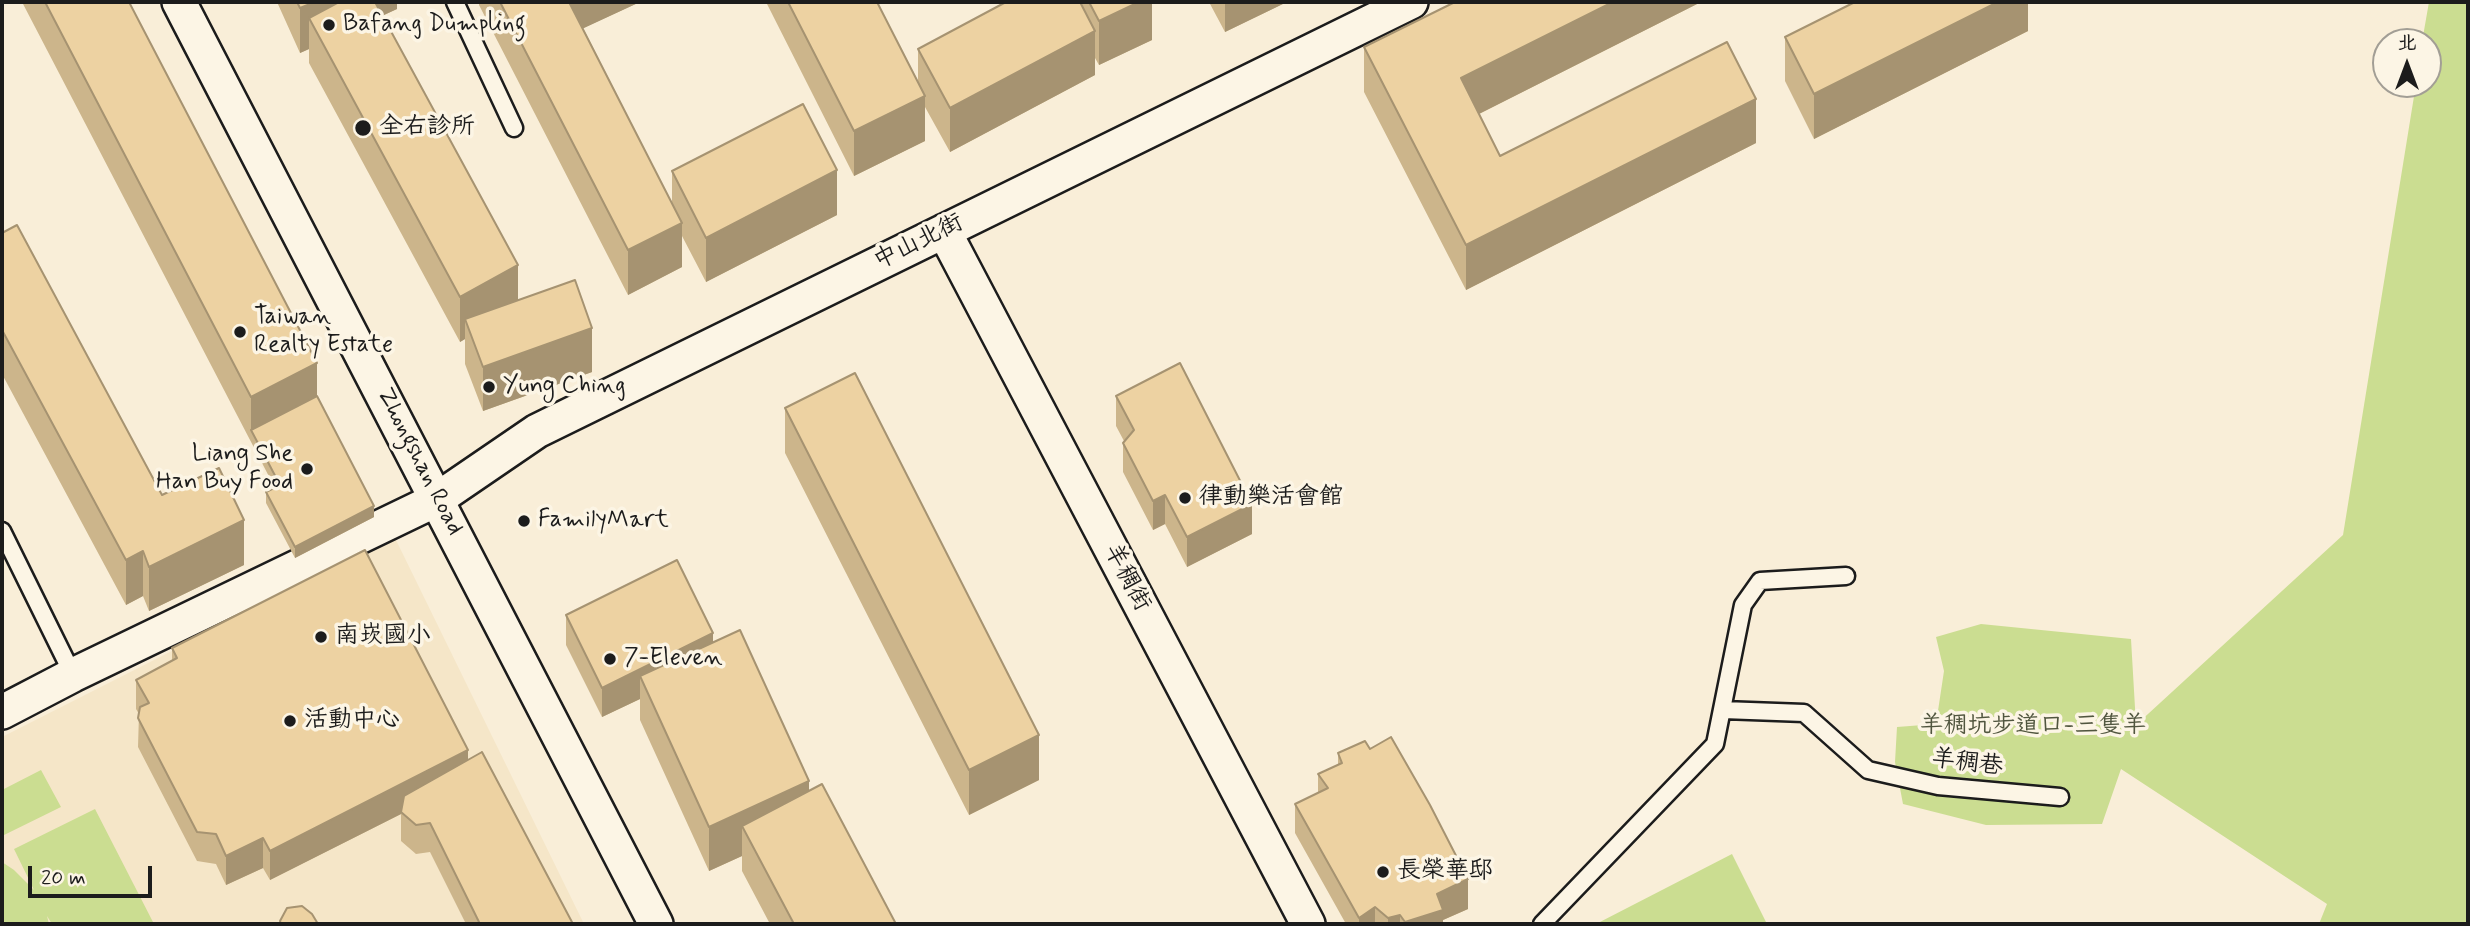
<!DOCTYPE html>
<meta charset="utf-8">
<style>
body{margin:0}
#map{position:relative;width:2470px;height:926px;overflow:hidden;background:#f9eed8;font-family:Mynerve,"LXGW WenKai TC",sans-serif}
canvas{display:block}
.frame{position:absolute;inset:0;border:4px solid #1c1c1c;pointer-events:none}
.north{position:absolute;left:2372px;top:28px;width:70px;height:70px;box-sizing:border-box;background:#fcf5e5;border:2px solid #a29e95;border-radius:50%;rotate:0deg;font-size:19px;font-weight:700;line-height:28px;text-align:center;color:#1c1c1c}
.north::after{content:'';display:block;margin:auto;width:24px;height:32px;background:#1c1c1c;clip-path:polygon(50% 0,100% 100%,50% 72%,0 100%)}
.scale{position:absolute;left:28px;top:866px;width:124px;height:32px;box-sizing:border-box;border:4px solid #1c1c1c;border-top:0;padding-left:9px;font-size:21px;line-height:24px;white-space:nowrap;color:#1c1c1c;-webkit-text-stroke:5px #fcf5e5;paint-order:stroke}
</style>
<div id="map">
<canvas width="2470" height="926"></canvas>
<div class="frame"></div>
<div class="north">北</div>
<div class="scale">20 m</div>
</div>
<script>
const g = document.querySelector('canvas').getContext('2d');
g.lineJoin = 'round';
function fill(path, color) { g.fillStyle = color; g.fill(path, 'evenodd'); }
const poly = rows => new Path2D(rows.map(r => 'M' + r).join(''));
function trace(path, color, width, dash) { g.strokeStyle = color; g.lineWidth = width; g.lineCap = dash ? 'butt' : 'round'; g.setLineDash(dash || []); g.stroke(path); }
function label(font, color, halo, rows, align = 'center') {
  g.font = font + ' Mynerve,"LXGW WenKai TC",sans-serif'; g.lineWidth = 7; g.setLineDash([]); g.textBaseline = 'middle'; g.strokeStyle = halo; g.fillStyle = color; for (const [text, x, y, turn = 0] of rows) {
    g.save(); g.translate(x, y); g.rotate((+turn || 0) * Math.PI / 180); g.textAlign = isNaN(turn) ? turn : align; if (halo) g.strokeText(text, 0, 0); g.fillText(text, 0, 0); g.restore();
  }
}
fill(poly([
 [395,538,584,924,2,924,2,737]
]), '#f5e6c8');
fill(poly([
 [2429,2,2468,2,2468,924,2319,924,2327,904,2121,769,2102,824,1986,825,1903,804,1895,762,1897,727,1936,724,1944,671,1936,637,1981,624,2131,639,2136,725,2343,535,2416,84,2428,84,2428,42,2422,42],
 [41,770,61,807,2,836,2,790],
 [95,809,154,924,52,924,47,916,49,924,2,924,2,862,14,870,34,890,14,849],
 [1732,854,1767,924,1596,924]
]), '#cbdd91');
const service = poly([
 [455,2,514,128],
 [2,531,73,675],
 [1723,710,1804,713,1868,770,1938,786,2060,797],
 [1542,924,1715,744,1743,605,1760,581,1846,576]
]);
const minor = poly([
 [179,2,656,924],
 [944,231,1308,924],
 [2,712,73,675,436,500,537,431,1411,2]
]);
trace(service, '#1c1c1c', 21);
trace(minor, '#1c1c1c', 38);
trace(service, '#fcf5e5', 16);
trace(minor, '#fcf5e5', 33);
fill(poly([
 [22,2,129,2,374,517,295,558,266,503,266,492,275,488],
 [277,2,397,2,397,9,382,16,518,301,592,372,483,411,465,364,465,339,460,342,309,63,309,49,300,53],
 [479,2,640,2,583,28,672,203,672,171,837,215,706,282,682,236,682,267,628,295,479,5],
 [766,2,877,2,918,81,918,49,1006,2,1152,2,1152,40,1099,65,1095,58,1095,75,950,152,925,107,925,141,854,176],
 [1209,2,1287,2,1225,32],
 [1455,2,1701,2,1479,114,1500,156,1756,143,1466,290,1364,92,1364,47],
 [2028,2,2028,31,1814,139,1785,81,1785,37],
 [2,233,162,495,244,565,149,611,143,596,126,605,2,374],
 [1116,396,1252,534,1187,567,1165,524,1153,530,1123,472,1123,443,1124,441,1116,426],
 [785,408,1039,780,969,815,785,453],
 [566,615,713,642,896,924,770,924,742,871,742,856,709,871,640,720,640,699,602,717,566,645],
 [172,648,468,760,573,924,466,924,430,852,416,854,401,841,401,814,270,880,263,868,226,885,216,864,197,861,138,747,139,714,136,709,136,680,172,660],
 [1338,753,1468,909,1443,920,1443,924,1346,924,1295,833,1295,804,1318,793,1318,774,1338,765]
]), '#ccb58b');
fill(poly([
 [315,2,397,2,397,9,322,43,309,18,309,49,300,53,300,8],
 [569,2,640,2,569,35],
 [1139,2,1152,2,1152,40,1099,65,1099,21],
 [1225,2,1287,2,1225,32],
 [1613,2,1701,2,1461,123,1461,78],
 [1998,2,2028,2,2028,31,1814,139,1814,94],
 [1095,31,1095,75,950,152,950,108],
 [925,96,925,141,854,176,854,131],
 [1756,99,1756,143,1466,290,1466,245],
 [837,170,837,215,706,282,706,238],
 [682,223,682,267,628,295,628,250],
 [518,265,518,310,465,319,465,339,460,342,460,297],
 [592,328,592,372,483,411,483,367],
 [317,363,317,407,251,430,251,397],
 [1165,495,1165,524,1153,530,1153,501],
 [1252,504,1252,534,1187,567,1187,537],
 [374,506,374,517,295,558,295,547],
 [244,520,244,565,149,611,149,567],
 [143,551,143,596,126,605,126,560],
 [713,633,713,662,640,676,640,699,602,717,602,688],
 [1039,735,1039,780,969,815,969,770],
 [468,750,468,780,401,812,401,814,270,880,270,851],
 [809,781,809,826,742,826,742,856,709,871,709,827],
 [263,838,263,868,226,885,226,856],
 [1468,879,1468,909,1443,920,1443,924,1405,924,1405,922,1437,894],
 [1375,907,1375,924,1359,924,1359,918],
 [1400,915,1400,924,1388,924,1388,918]
]), '#a69371');
const building = poly([
 [45,2,129,2,317,363,251,397,45,2],
 [297,2,315,2,300,8,297,2],
 [339,2,375,2,518,265,460,297,309,18,339,2],
 [500,2,569,2,682,223,628,250,500,2],
 [788,2,877,2,925,96,854,131,788,2],
 [1006,2,1080,2,1095,31,950,108,918,49,1006,2],
 [1089,2,1139,2,1099,21,1089,2],
 [1455,2,1613,2,1461,78,1500,156,1727,42,1756,99,1466,245,1364,47,1455,2],
 [1855,2,1998,2,1814,94,1785,37,1855,2],
 [803,104,837,170,706,238,672,171,803,104],
 [17,225,162,495,219,468,244,520,149,567,143,551,126,560,2,330,2,233,17,225],
 [575,280,592,328,483,367,465,319,575,280],
 [1180,363,1252,504,1187,537,1165,495,1153,501,1123,443,1134,430,1116,396,1180,363],
 [855,373,1039,735,969,770,785,408,855,373],
 [317,396,374,506,295,547,266,492,280,485,251,430,317,396],
 [365,550,468,750,270,851,263,838,226,856,216,834,197,832,138,718,140,707,149,703,136,680,177,658,172,648,365,550],
 [677,560,713,633,602,688,566,615,677,560],
 [740,630,809,781,709,827,640,676,740,630],
 [1391,737,1430,805,1468,879,1437,894,1443,910,1405,922,1400,915,1388,918,1375,907,1359,918,1295,804,1328,788,1318,774,1342,763,1338,753,1365,741,1370,749,1391,737],
 [482,752,573,924,480,924,430,823,416,825,401,812,404,796,482,752],
 [822,784,896,924,794,924,742,826,822,784],
 [302,906,312,914,318,924,281,924,280,921,287,908,302,906]
]);
fill(building, '#edd2a2');
trace(building, '#a69371', 2);
for (const [x, y, r, color] of [
 [329,25,7,"#1c1c1c"],
 [363,128,9,"#1c1c1c"],
 [240,332,7,"#1c1c1c"],
 [489,387,7,"#1c1c1c"],
 [307,469,7,"#1c1c1c"],
 [1185,498,7,"#1c1c1c"],
 [524,521,7,"#1c1c1c"],
 [321,637,7,"#1c1c1c"],
 [610,659,7,"#1c1c1c"],
 [290,721,7,"#1c1c1c"],
 [1383,872,7,"#1c1c1c"]
]) { const dot = new Path2D(); dot.arc(x, y, r, 0, 2 * Math.PI); g.fillStyle = color; g.fill(dot); trace(dot, '#fcf5e5', 2.5); }
label('24px', '#1c1c1c', '#fcf5e5', [
 ["Bafang Dumpling",343,25],
 ["全右診所",379,128],
 ["Taiwan",254,318],
 ["Realty Estate",254,346],
 ["Yung Ching",503,387],
 ["Liang She",293,455,"right"],
 ["Han Buy Food",293,483,"right"],
 ["律動樂活會館",1199,498],
 ["FamilyMart",538,521],
 ["南崁國小",335,637],
 ["7-Eleven",624,659],
 ["活動中心",304,721],
 ["長榮華邸",1397,872]
], 'left');
label('24px', '#1c1c1c', '#fcf5e5', [
 ["中山北街",919,243,-26],
 ["Zhongshan Road",419,462,63],
 ["羊稠街",1126,578,62],
 ["羊稠巷",1967,764,7]
]);
label('24px', '#51563f', '#fcf5e5', [
 ["羊稠坑步道口-三隻羊",2033,727]
]);
</script>
